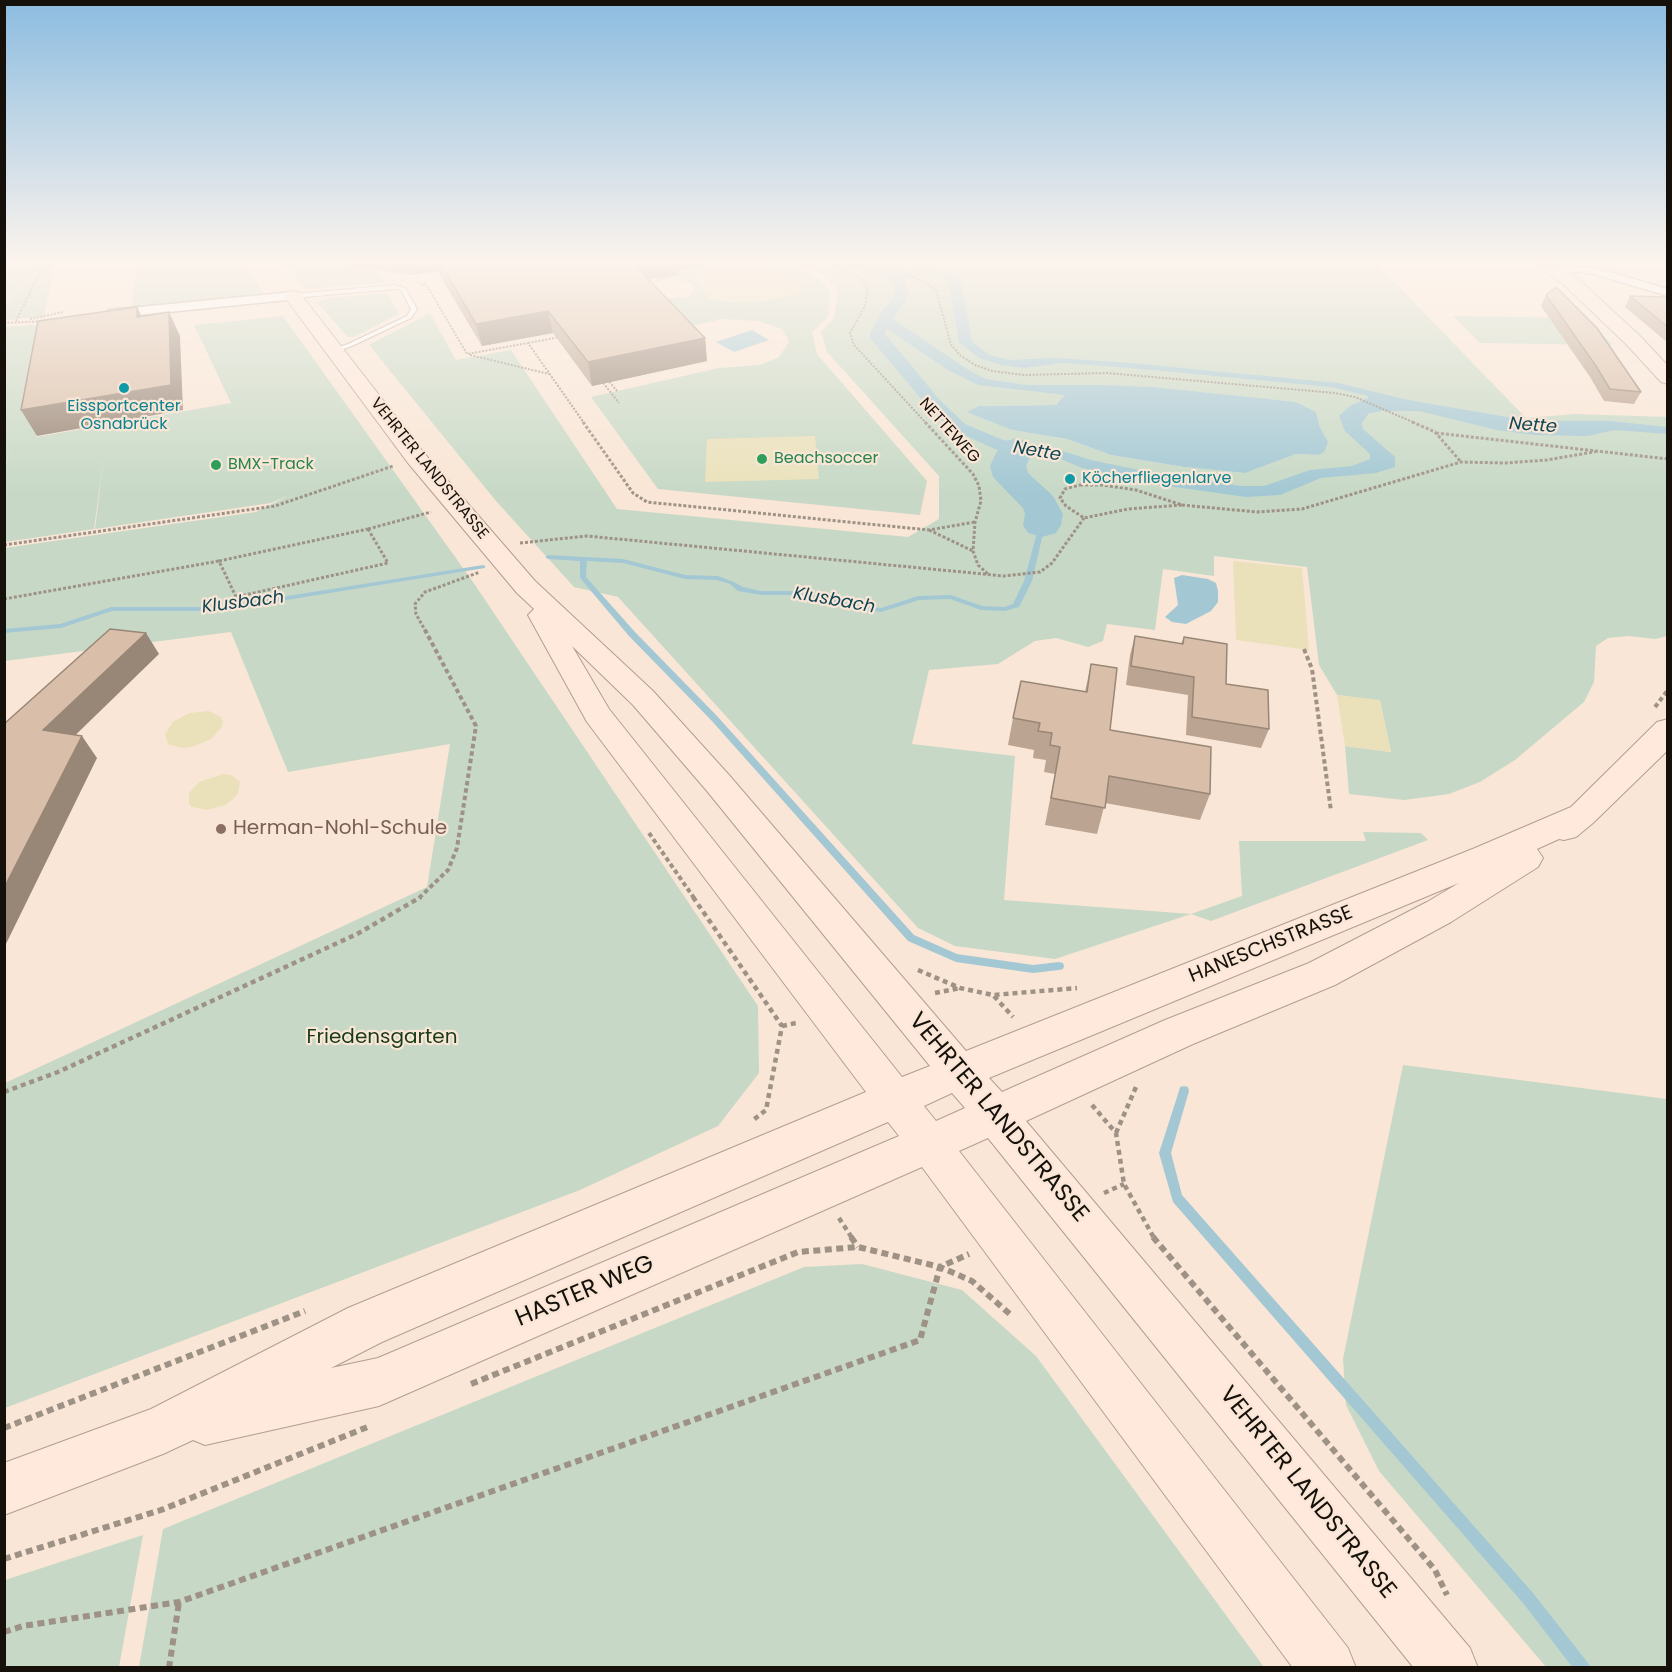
<!DOCTYPE html>
<meta charset="utf-8">
<style>
body{margin:0}
#map{position:relative;width:1672px;height:1672px;overflow:hidden;background:#f9e6d6;font-family:Poppins,sans-serif}
canvas{display:block}
.frame{position:absolute;inset:0;border:6px solid #16100a;pointer-events:none}
</style>
<div id="map">
<canvas width="1672" height="1672"></canvas>
<div class="frame"></div>
</div>
<script>
const g = document.querySelector('canvas').getContext('2d');
g.lineJoin = 'round';
function fill(path, color) { g.fillStyle = color; g.fill(path, 'evenodd'); }
const poly = rows => new Path2D(rows.map(r => 'M' + r).join(''));
function trace(path, color, width, dash) { g.strokeStyle = color; g.lineWidth = width; g.lineCap = dash ? 'butt' : 'round'; g.setLineDash(dash || []); g.stroke(path); }
function label(font, color, halo, rows, align = 'center') {
  g.font = font + ' Poppins,sans-serif'; g.lineWidth = 4.5; g.setLineDash([]); g.textBaseline = 'middle'; g.strokeStyle = halo; g.fillStyle = color; for (const [text, x, y, turn = 0] of rows) {
    g.save(); g.translate(x, y); g.rotate((+turn || 0) * Math.PI / 180); g.textAlign = isNaN(turn) ? turn : align; if (halo) g.strokeText(text, 0, 0); g.fillText(text, 0, 0); g.restore();
  }
}
fill(poly([
 [5,259,56,259,44,317,5,320,5,306,30,267,5,304],
 [137,259,241,259,265,295,132,308],
 [283,259,370,259,384,283,305,289],
 [608,259,706,259,713,264,702,285,704,290,711,299,733,302,765,301,797,284,770,272,768,259,777,259,819,279,831,292,828,317,812,332,817,354,927,481,920,515,658,489,591,397,719,368,760,365,779,357,789,342,785,333,781,329,759,321,722,319,692,326,660,299,688,297,696,288,687,281,671,279,654,283,656,278,653,273],
 [788,259,1372,259,1526,418,1575,414,1667,417,1667,636,1656,639,1628,636,1608,638,1596,646,1594,682,1584,702,1515,760,1480,782,1449,794,1404,800,1349,794,1345,746,1391,752,1380,701,1337,695,1319,665,1307,567,1214,556,1214,576,1163,569,1155,630,1107,624,1103,641,1088,647,1056,638,1035,641,998,664,929,670,912,744,1015,756,1004,900,1191,914,1242,896,1239,841,1366,841,1363,832,1421,833,1428,840,1211,921,1191,914,1055,959,955,946,918,928,618,597,574,587,496,501,369,345,430,313,456,360,511,350,617,509,908,537,939,519,939,476,827,352,821,332,834,318,838,290,824,276],
 [1100,385,1296,402,1316,412,1320,427,1328,442,1318,455,1296,454,1244,473,1184,467,1111,455,1067,439,1012,430,979,406,1056,405,1064,398,1068,386],
 [387,293,399,314,354,337,348,337,317,303,328,298],
 [283,316,473,582,758,1006,759,1073,718,1126,580,1190,5,1408,5,1083,427,887,450,744,288,772,231,632,5,661,5,548,256,512,290,495,271,503,95,529,104,455,94,529,5,542,4,472,10,449,5,466,5,327,31,325,88,332,50,346,36,437,231,403,194,325],
 [1453,316,1585,318,1613,345,1480,343],
 [1403,1065,1667,1099,1667,1667,1546,1667,1379,1471,1346,1405,1343,1359],
 [862,1264,962,1290,1036,1356,1264,1667,139,1667,163,1529,804,1267],
 [143,1535,119,1667,5,1667,5,1580]
]), '#c7d9c6');
fill(poly([
 [706,259,768,259,770,272,797,284,801,288,800,292,794,295,748,303,711,299,706,296,702,285,691,278,712,267,713,264],
 [815,436,819,479,705,482,707,439],
 [1233,561,1302,568,1309,650,1236,640],
 [1337,695,1380,700,1391,752,1345,746],
 [209,711,221,717,223,722,222,727,211,739,192,747,182,748,168,744,165,734,173,722,190,713],
 [223,774,231,775,240,782,238,794,232,800,225,805,207,810,192,807,189,804,189,793,199,782]
]), '#eae1bb');
fill(poly([
 [832,259,848,259,897,275,923,270,950,274,960,278,972,341,989,355,1009,360,1055,358,1130,363,1338,383,1408,400,1530,421,1610,421,1667,427,1667,434,1615,430,1588,436,1534,435,1497,430,1419,411,1382,411,1369,413,1362,423,1363,429,1395,457,1395,467,1376,473,1321,478,1280,495,1246,497,1153,484,1082,468,1061,459,995,449,953,430,929,408,870,338,870,333,880,314,894,297,895,288,892,282,879,275],
 [925,274,948,279,959,342,979,358,1001,365,1024,368,1062,363,1131,368,1331,387,1368,396,1368,398,1350,406,1339,416,1345,431,1370,454,1370,459,1352,466,1310,470,1264,486,1241,486,1162,475,1091,460,1047,446,1003,440,965,424,939,399,885,334,887,329,948,370,978,385,1065,395,1056,405,979,406,967,412,1012,430,1067,439,1111,455,1184,467,1245,473,1296,454,1318,455,1324,452,1328,442,1320,427,1316,412,1296,402,1152,387,1100,385,1026,385,986,379,970,371,893,319,906,300,908,291,904,281],
 [752,330,769,340,734,352,716,342],
 [1182,575,1208,579,1216,583,1218,591,1218,602,1211,611,1186,624,1172,622,1165,617,1178,605,1174,578]
]), '#a3c8d4');
fill(poly([
 [1042,523,1045,525,1032,581,1019,607,1005,611,981,610,950,599,919,600,881,612,856,609,799,595,761,595,738,591,730,584,717,580,685,579,623,563,587,561,586,577,635,632,717,716,914,935,957,954,1033,965,1059,962,1063,963,1064,966,1063,969,1059,970,1033,973,956,962,908,941,711,720,629,636,580,578,580,561,548,559,545,557,548,555,623,559,685,575,718,576,734,582,743,587,761,591,799,591,856,605,881,608,918,596,951,595,982,606,1004,607,1013,604,1024,581,1039,525,1042,523],
 [483,565,485,566,485,568,218,611,112,611,61,628,4,633,4,629,60,624,111,607,218,607,483,565],
 [1184,1086,1188,1087,1189,1091,1171,1153,1182,1195,1533,1593,1588,1663,1591,1668,1573,1668,1523,1603,1173,1202,1159,1153,1179,1091,1180,1087,1184,1086]
]), '#a3c8d4');
fill(poly([
 [1016,438,1028,442,1034,449,1026,466,1028,473,1053,496,1063,514,1061,525,1056,533,1042,537,1028,533,1023,525,1025,514,1023,508,993,477,990,466,998,449,1004,442,1016,438]
]), '#a3c8d4');
const lane = poly([
 [395,285,405,288,417,309,411,318,352,346,335,352,331,350,333,349,348,344,407,316,411,309,401,290,395,289,293,298,290,296,293,294,395,285]
]);
const street = poly([
 [1553,265,1596,268,1668,289,1668,296,1591,273,1549,270,1549,266,1553,265],
 [293,292,299,296,297,299,109,318,103,314,109,310,293,292]
]);
const secondary = poly([
 [1530,259,1549,259,1575,276,1640,336,1668,366,1668,384,1661,382,1626,344,1563,284,1530,259],
 [293,291,299,292,424,453,535,581,653,691,729,775,966,1051,1475,848,1571,807,1657,722,1668,719,1668,750,1593,823,1576,837,1564,840,1559,839,1537,849,1543,858,1538,867,1451,922,1335,985,1193,1044,1026,1121,1470,1648,1478,1668,1414,1668,988,1138,959,1151,1348,1648,1356,1668,1293,1668,922,1167,379,1406,205,1445,193,1440,163,1454,4,1515,4,1463,151,1409,348,1308,866,1092,587,722,528,615,534,609,517,593,408,463,284,296,287,292,293,291],
 [572,646,633,705,707,791,930,1066,902,1077,609,709,572,646],
 [1459,883,1427,902,1309,963,1165,1020,1002,1092,989,1078,1459,883],
 [952,1093,965,1108,936,1121,924,1106,952,1093],
 [888,1122,899,1136,378,1358,331,1368,382,1342,888,1122]
]);
trace(lane, '#b19f90', 2);
trace(street, '#b19f90', 3);
trace(secondary, '#b19f90', 2);
trace(poly([
 [824,259,861,278,868,289,865,306,850,333,854,345,926,423],
 [870,259,924,282,936,290,951,345,961,356,975,365,992,371,1024,375,1107,373,1335,393,1355,397,1415,423],
 [349,273,368,259],
 [421,285,426,284,467,354,528,343,584,423],
 [30,319,63,312],
 [16,321,46,259],
 [4,323,46,321],
 [528,343,560,337],
 [470,355,549,374],
 [607,379,617,391],
 [601,380,619,403]
]), '#9e9185', 2, [2, 1.5]);
trace(poly([
 [583,422,633,493,647,502,929,530,975,522],
 [925,422,973,474,979,486,981,501,975,522,973,551,978,565,988,574],
 [1412,422,1435,432,1461,462],
 [1436,433,1668,459],
 [1080,485,1102,485,1136,490,1182,505,1128,509,1084,518,1066,506,1060,498,1065,489,1080,485],
 [1182,505,1257,512,1302,509,1461,462,1505,463,1547,460,1599,451],
 [368,529,431,512],
 [368,529,388,563,236,597,219,561,368,529],
 [929,530,973,551],
 [520,543,587,536,1004,576,1040,572,1052,563,1084,518],
 [4,545,275,506,393,466],
 [4,599,219,561],
 [426,632,416,614,415,604,425,592,480,572]
]), '#9e9185', 3, [3, 2]);
trace(poly([
 [1304,649,1312,669,1331,811],
 [1655,707,1668,690],
 [649,833,694,898],
 [419,898,448,870,457,848,476,726,425,630]
]), '#9e9185', 4, [4.5, 3]);
trace(poly([
 [693,897,782,1026,766,1110,752,1121],
 [918,970,960,988,993,995,1077,988],
 [935,993,960,988],
 [994,996,1013,1017],
 [782,1026,796,1023],
 [4,1092,58,1072,357,934,421,897],
 [1092,1105,1116,1133,1124,1184,1154,1238],
 [1116,1133,1136,1087],
 [1104,1193,1124,1184],
 [839,1218,852,1238]
]), '#9e9185', 4.5, [5, 4]);
trace(poly([
 [851,1237,858,1247],
 [1153,1237,1435,1570,1447,1595],
 [471,1384,798,1252,858,1247,940,1267,972,1281,1011,1315],
 [4,1428,305,1311],
 [4,1559,161,1510,370,1426],
 [4,1632,23,1626,179,1602,920,1340,940,1267,969,1254],
 [169,1668,179,1602]
]), '#9e9185', 6, [7, 4.5]);
fill(lane, '#fff');
fill(street, '#fff');
fill(secondary, '#ffe8dc');
fill(poly([
 [347,259,701,259,702,264,678,271,679,275,648,279,705,338,707,361,592,386,553,333,482,346,437,271,411,275,349,266],
 [1546,295,1641,392,1634,404,1604,401,1590,377,1541,306],
 [1630,296,1668,297,1668,343,1625,307],
 [1135,636,1181,644,1184,637,1226,684,1269,729,1261,748,1186,735,1188,695,1126,685,1130,655],
 [1091,664,1110,730,1210,794,1200,820,1105,803,1097,834,1045,825,1055,774,1044,772,1046,760,1033,758,1034,750,1008,745,1013,718,1085,692]
]), '#bba491');
fill(poly([
 [407,259,434,259,437,271,411,275],
 [629,259,701,259,702,264,678,271,679,275,632,281],
 [137,307,149,331,137,317],
 [548,311,553,333,482,346,476,324],
 [169,312,180,336,183,410,37,436,21,410],
 [705,338,707,361,592,386,588,362],
 [146,633,159,654,59,751,43,730],
 [82,736,97,758,4,948,4,888]
]), '#988676');
const building = poly([
 [438,259,632,259,629,259,705,338,588,362,548,311,476,324,438,259],
 [1556,287,1597,328,1641,392,1610,389,1596,366,1546,295,1556,287],
 [1630,296,1668,297,1668,327,1630,296],
 [137,307,137,317,169,312,171,385,21,410,38,321,137,307],
 [110,629,146,633,43,730,82,736,4,888,4,724,110,629],
 [1135,636,1183,644,1184,637,1227,644,1226,684,1268,690,1269,729,1192,717,1194,677,1131,666,1135,636],
 [1091,664,1117,668,1110,730,1211,747,1210,794,1109,776,1105,808,1051,798,1060,747,1050,745,1052,733,1038,731,1040,723,1013,718,1021,681,1087,692,1091,664]
]);
fill(building, '#d9bfa9');
trace(building, '#988676', 1.5);
const sky = g.createLinearGradient(0, 0, 0, 493);
sky.addColorStop(0, '#8cbce0');
sky.addColorStop(0.53, '#fcf4ed');
sky.addColorStop(1, '#fcf4ed00');
g.fillStyle = sky;
g.fillRect(0, 0, 1672, 493);
for (const [x, y, r, color] of [
 [124,388,6,"#0f9aa8"],
 [762,459,6,"#2e9e5b"],
 [216,465,6,"#2e9e5b"],
 [1070,479,6,"#0f9aa8"],
 [221,829,6,"#8d6e63"]
]) { const dot = new Path2D(); dot.arc(x, y, r, 0, 2 * Math.PI); g.fillStyle = color; g.fill(dot); trace(dot, '#f9e6d6', 2); }
label('16px', '#0d838f', '#f9e6d6', [
 ["Eissportcenter",124,407],
 ["Osnabrück",124,425],
 ["Köcherfliegenlarve",1082,479,"left"]
]);
label('16px', '#16100a', '#f9e6d6', [
 ["NETTEWEG",949,431,48],
 ["VEHRTER LANDSTRASSE",429,469,51]
]);
label('16px', '#27864d', '#f9e6d6', [
 ["Beachsoccer",774,459],
 ["BMX-Track",228,465]
], 'left');
label('italic 18px', '#104553', '#f9e6d6', [
 ["Nette",1533,426,4],
 ["Nette",1037,452,10],
 ["Klusbach",834,601,10],
 ["Klusbach",243,603,-7]
]);
label('20px', '#785e54', '#f9e6d6', [
 ["Herman-Nohl-Schule",233,829]
], 'left');
label('20px', '#16100a', '#f9e6d6', [
 ["HANESCHSTRASSE",1271,945,-22]
]);
label('20px', '#173b17', '#f9e6d6', [
 ["Friedensgarten",382,1038]
]);
label('24px', '#16100a', '#f9e6d6', [
 ["VEHRTER LANDSTRASSE",998,1118,50],
 ["HASTER WEG",585,1292,-23],
 ["VEHRTER LANDSTRASSE",1307,1493,51]
]);
</script>
